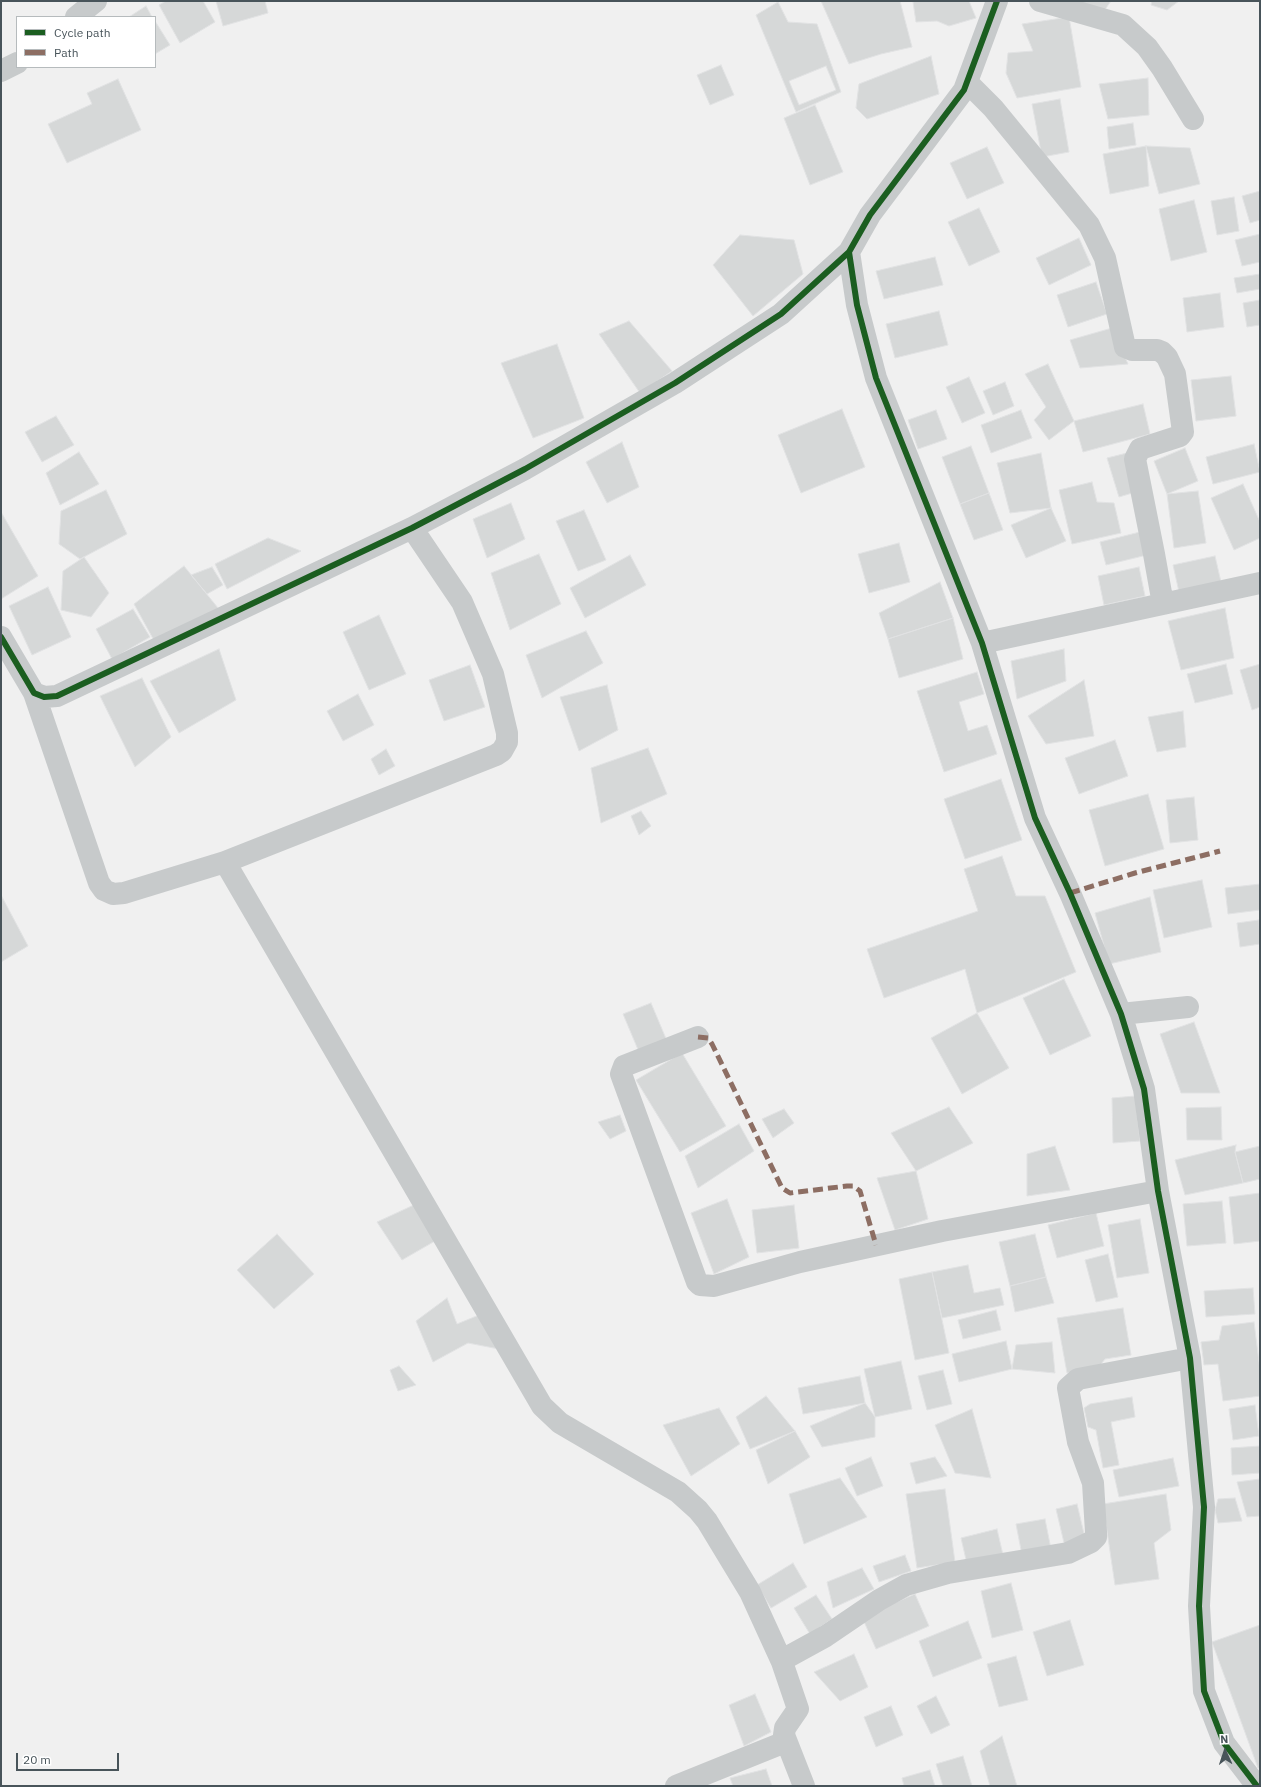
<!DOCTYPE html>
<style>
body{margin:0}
#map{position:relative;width:1261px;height:1787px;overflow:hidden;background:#f0f0f0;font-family:"IBM Plex Sans",sans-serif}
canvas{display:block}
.frame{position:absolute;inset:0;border:2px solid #48545a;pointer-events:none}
.legend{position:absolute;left:16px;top:16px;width:140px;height:52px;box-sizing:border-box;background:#fff;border:1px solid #b6bbbd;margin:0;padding:5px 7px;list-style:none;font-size:12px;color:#48545a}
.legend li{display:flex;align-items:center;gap:8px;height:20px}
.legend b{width:20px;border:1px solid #b6bbbd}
.north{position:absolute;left:1205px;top:1731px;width:40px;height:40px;-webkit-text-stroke:3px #fff;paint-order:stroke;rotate:357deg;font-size:11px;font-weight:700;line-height:16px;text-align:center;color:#48545a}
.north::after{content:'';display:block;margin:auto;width:14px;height:18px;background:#48545a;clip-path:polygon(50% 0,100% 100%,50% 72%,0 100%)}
.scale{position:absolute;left:16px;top:1753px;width:103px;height:18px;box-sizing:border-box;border:2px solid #48545a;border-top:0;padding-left:5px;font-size:12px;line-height:14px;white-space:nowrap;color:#48545a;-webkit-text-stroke:3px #fff;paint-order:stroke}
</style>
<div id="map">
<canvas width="1261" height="1787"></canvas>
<div class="frame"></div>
<ul class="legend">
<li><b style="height:5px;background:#1b5e20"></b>Cycle path</li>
<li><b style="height:5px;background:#8d6e63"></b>Path</li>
</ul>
<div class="north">N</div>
<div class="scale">20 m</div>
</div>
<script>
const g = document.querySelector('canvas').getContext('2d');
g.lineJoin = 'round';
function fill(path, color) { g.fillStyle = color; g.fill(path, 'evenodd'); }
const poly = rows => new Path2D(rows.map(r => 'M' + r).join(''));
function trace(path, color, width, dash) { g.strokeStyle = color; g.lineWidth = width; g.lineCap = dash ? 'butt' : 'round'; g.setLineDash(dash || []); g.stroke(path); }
const building = poly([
 [166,1,203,1,215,22,180,43,159,5,166,1],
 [216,1,265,1,268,13,223,26,216,1],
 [821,1,900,1,912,47,881,54,849,64,821,1],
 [917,1,969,1,976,18,949,26,937,21,916,22,913,2,917,1],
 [1077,1,1111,1,1104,11,1077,1],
 [1152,1,1179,1,1167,10,1151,5,1152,1],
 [778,2,788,22,817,24,841,92,796,112,756,15,778,2],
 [146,6,152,17,129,17,146,6],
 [1069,17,1081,87,1017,98,1006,73,1008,53,1033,51,1022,24,1069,17],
 [155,21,170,45,155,54,155,21],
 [931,56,939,94,867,119,856,108,859,84,931,56],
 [721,65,734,95,710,105,697,75,721,65],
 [826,66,836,90,799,105,789,81,826,66],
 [1148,78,1149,115,1108,119,1099,84,1148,78],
 [118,79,141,130,67,163,48,124,92,104,87,93,118,79],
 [1060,99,1069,152,1042,157,1032,104,1060,99],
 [815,105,843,172,810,185,784,118,815,105],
 [1133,123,1136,145,1109,149,1107,127,1133,123],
 [1146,146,1149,186,1110,194,1103,154,1146,146],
 [1146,146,1190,148,1200,184,1159,194,1146,146],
 [987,147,1004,183,967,199,950,163,987,147],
 [1260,191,1260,220,1250,223,1242,196,1260,191],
 [1234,197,1239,231,1217,235,1211,201,1234,197],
 [1194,200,1207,252,1171,261,1159,209,1194,200],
 [979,208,1000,252,969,266,948,222,979,208],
 [1260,234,1260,262,1242,266,1235,240,1260,234],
 [740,235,794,240,803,274,753,316,713,265,740,235],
 [1079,238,1091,265,1049,285,1036,258,1079,238],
 [935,257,943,285,884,299,876,271,935,257],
 [1260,274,1260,289,1237,293,1234,278,1260,274],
 [1096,282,1107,314,1068,327,1057,295,1096,282],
 [1220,293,1224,327,1187,332,1183,298,1220,293],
 [1260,300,1260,325,1247,327,1243,303,1260,300],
 [939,311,948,345,895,358,886,324,939,311],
 [629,321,672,371,640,393,599,334,629,321],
 [1112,328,1128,364,1080,368,1070,340,1112,328],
 [557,344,584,418,533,438,501,363,557,344],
 [1048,364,1074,421,1049,440,1034,420,1046,407,1025,374,1048,364],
 [1231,376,1236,416,1196,421,1191,380,1231,376],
 [969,377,985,413,962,423,946,387,969,377],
 [1005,382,1014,406,993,415,983,391,1005,382],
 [1143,404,1150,434,1083,452,1074,421,1143,404],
 [842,409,865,467,801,493,778,435,842,409],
 [936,410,947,439,918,449,908,420,936,410],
 [1021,410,1032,438,991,453,981,425,1021,410],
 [56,416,74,445,42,462,25,432,56,416],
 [622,442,639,487,607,503,586,462,622,442],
 [1254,444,1260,472,1213,484,1206,457,1254,444],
 [971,446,989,493,960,504,942,457,971,446],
 [1185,448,1198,481,1167,494,1154,461,1185,448],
 [79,452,99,484,60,505,46,473,79,452],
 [1041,453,1051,508,1010,513,997,463,1041,453],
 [1127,453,1139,491,1119,497,1107,458,1127,453],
 [1092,482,1097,502,1114,503,1121,533,1072,544,1059,490,1092,482],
 [1243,484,1260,522,1260,538,1234,550,1211,498,1243,484],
 [106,490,127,534,80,559,59,544,61,511,106,490],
 [1198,491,1206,543,1174,548,1167,494,1198,491],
 [989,493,1003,530,974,540,960,504,989,493],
 [511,503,525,539,487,558,473,519,511,503],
 [1051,508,1066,541,1026,558,1011,525,1051,508],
 [584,510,606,560,578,571,556,521,584,510],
 [1,512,38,576,1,599,1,512],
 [1140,532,1147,555,1106,565,1100,542,1140,532],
 [268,538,301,551,227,589,215,564,268,538],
 [899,543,910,582,869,593,858,554,899,543],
 [539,554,561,604,510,630,491,573,539,554],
 [630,555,646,585,585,618,570,588,630,555],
 [1215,556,1221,582,1179,592,1173,565,1215,556],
 [84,557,109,593,91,617,61,610,63,571,84,557],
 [184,566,218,608,157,646,134,604,184,566],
 [212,567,223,585,207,594,191,575,212,567],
 [1139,567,1145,596,1104,605,1098,576,1139,567],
 [940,582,953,618,888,639,879,613,940,582],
 [48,587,71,637,32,655,9,606,48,587],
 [1225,608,1234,658,1181,670,1168,621,1225,608],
 [133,609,150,637,112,659,96,629,133,609],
 [379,615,406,674,369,690,343,632,379,615],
 [953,618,963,659,899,678,888,639,953,618],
 [586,631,603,663,542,698,526,655,586,631],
 [219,649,236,700,179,733,150,681,219,649],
 [1064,649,1066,681,1017,699,1011,661,1064,649],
 [1226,664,1233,694,1195,703,1187,674,1226,664],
 [1260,664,1260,707,1252,710,1240,670,1260,664],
 [470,665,485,707,444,721,429,680,470,665],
 [977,672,984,694,959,702,968,731,987,725,997,754,944,772,917,691,977,672],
 [142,678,171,737,135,767,100,696,142,678],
 [1084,680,1094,736,1046,744,1028,716,1084,680],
 [607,685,618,730,579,751,560,697,607,685],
 [358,694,374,725,343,741,327,711,358,694],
 [1183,711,1186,747,1157,752,1148,717,1183,711],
 [1115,740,1128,776,1079,794,1065,758,1115,740],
 [648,748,667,794,601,823,591,768,648,748],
 [386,749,395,766,379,775,371,759,386,749],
 [1001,779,1022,840,965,859,944,799,1001,779],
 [1148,794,1164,849,1105,866,1089,810,1148,794],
 [1194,797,1198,840,1170,843,1166,800,1194,797],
 [641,811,651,826,639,835,631,816,641,811],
 [1002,856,1016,896,1045,896,1076,972,977,1013,965,969,884,998,867,949,978,911,964,869,1002,856],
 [1202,880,1212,927,1164,938,1153,890,1202,880],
 [1260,884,1260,910,1228,914,1225,888,1260,884],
 [1,895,28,946,1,962,1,895],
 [1150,897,1161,952,1109,964,1095,913,1150,897],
 [1259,920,1260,944,1240,947,1237,923,1259,920],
 [1064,979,1091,1036,1050,1055,1023,998,1064,979],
 [651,1003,667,1041,639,1052,623,1014,651,1003],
 [977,1013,1009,1068,962,1094,931,1038,977,1013],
 [1194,1022,1220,1093,1181,1093,1160,1034,1194,1022],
 [682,1053,726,1126,680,1152,636,1080,682,1053],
 [1135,1096,1140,1141,1113,1143,1112,1098,1135,1096],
 [949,1107,973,1143,916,1171,891,1133,949,1107],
 [1221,1107,1222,1140,1187,1140,1186,1108,1221,1107],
 [784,1109,794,1123,773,1138,762,1119,784,1109],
 [620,1115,626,1131,610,1139,598,1122,620,1115],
 [739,1124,754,1151,698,1188,685,1156,739,1124],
 [1236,1145,1235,1152,1243,1183,1185,1195,1175,1160,1236,1145],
 [1055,1146,1070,1190,1027,1196,1027,1154,1055,1146],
 [1260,1146,1260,1179,1243,1183,1235,1152,1260,1146],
 [916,1171,928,1219,895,1230,877,1178,916,1171],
 [1260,1193,1260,1241,1234,1244,1229,1197,1260,1193],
 [727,1199,749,1257,714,1274,691,1213,727,1199],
 [1222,1201,1226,1243,1187,1246,1183,1204,1222,1201],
 [416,1204,435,1241,402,1260,377,1222,416,1204],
 [794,1205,799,1248,757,1253,752,1210,794,1205],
 [1096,1213,1104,1246,1057,1258,1048,1225,1096,1213],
 [1140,1219,1149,1273,1117,1278,1108,1225,1140,1219],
 [277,1234,314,1274,274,1309,237,1270,277,1234],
 [1035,1234,1046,1277,1010,1286,999,1242,1035,1234],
 [1108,1254,1118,1297,1096,1302,1085,1260,1108,1254],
 [968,1265,974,1293,1000,1288,1004,1305,942,1318,932,1272,968,1265],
 [932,1272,949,1353,915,1360,899,1279,932,1272],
 [1046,1277,1054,1303,1015,1312,1010,1286,1046,1277],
 [1253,1288,1255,1314,1206,1317,1204,1291,1253,1288],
 [447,1298,457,1324,479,1315,499,1349,468,1343,433,1362,416,1321,447,1298],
 [1123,1308,1131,1355,1105,1359,1098,1368,1067,1373,1057,1318,1123,1308],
 [996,1310,1001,1330,963,1339,958,1320,996,1310],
 [1254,1322,1260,1370,1260,1396,1223,1401,1218,1364,1204,1365,1201,1342,1219,1340,1222,1326,1254,1322],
 [1006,1341,1012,1369,959,1382,952,1354,1006,1341],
 [1052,1342,1055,1373,1012,1369,1016,1345,1052,1342],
 [901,1361,912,1409,875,1417,864,1369,901,1361],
 [399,1366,416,1385,398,1391,390,1370,399,1366],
 [943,1370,952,1404,927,1410,918,1376,943,1370],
 [860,1376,865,1403,803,1414,798,1388,860,1376],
 [766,1396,795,1431,750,1449,736,1417,766,1396],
 [1132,1397,1135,1417,1111,1422,1119,1465,1103,1468,1096,1430,1088,1427,1084,1408,1090,1404,1132,1397],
 [865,1403,875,1417,875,1437,822,1447,810,1426,865,1403],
 [1255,1405,1259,1436,1233,1440,1229,1409,1255,1405],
 [719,1408,740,1444,691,1476,663,1425,719,1408],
 [972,1409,991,1478,955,1473,935,1425,972,1409],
 [795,1431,810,1457,768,1484,756,1450,795,1431],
 [1260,1446,1260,1473,1232,1475,1231,1448,1260,1446],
 [871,1457,883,1486,857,1496,845,1468,871,1457],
 [935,1457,947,1476,916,1484,910,1463,935,1457],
 [1173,1458,1179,1486,1119,1497,1113,1470,1173,1458],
 [840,1478,867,1517,804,1544,789,1494,840,1478],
 [1260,1479,1260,1516,1247,1517,1237,1482,1260,1479],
 [945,1489,955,1562,917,1568,906,1494,945,1489],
 [1166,1494,1171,1530,1154,1543,1159,1579,1115,1585,1103,1504,1166,1494],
 [1235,1498,1242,1521,1218,1523,1215,1510,1218,1499,1235,1498],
 [1077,1504,1086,1542,1065,1547,1056,1509,1077,1504],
 [1045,1519,1051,1549,1022,1555,1016,1524,1045,1519],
 [997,1529,1003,1555,967,1564,961,1538,997,1529],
 [905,1555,911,1571,879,1582,873,1566,905,1555],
 [793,1563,807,1587,771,1608,757,1585,793,1563],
 [862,1568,874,1589,833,1608,827,1582,862,1568],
 [1011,1583,1023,1630,992,1638,981,1591,1011,1583],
 [915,1594,929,1626,876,1649,862,1617,915,1594],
 [816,1595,832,1619,810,1634,794,1608,816,1595],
 [1070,1620,1084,1665,1047,1676,1033,1632,1070,1620],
 [968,1621,982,1658,933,1677,919,1641,968,1621],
 [1260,1625,1260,1768,1258,1768,1212,1642,1260,1625],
 [854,1654,868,1687,840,1701,814,1672,854,1654],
 [1016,1656,1028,1700,999,1707,987,1664,1016,1656],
 [755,1694,771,1732,744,1746,729,1705,755,1694],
 [936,1696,950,1725,931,1734,917,1706,936,1696],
 [891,1706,903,1735,876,1747,864,1717,891,1706],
 [1002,1736,1017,1786,990,1786,980,1751,1002,1736],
 [963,1756,972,1786,943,1786,936,1764,963,1756],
 [766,1769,772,1786,733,1786,730,1778,766,1769],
 [930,1770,935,1786,904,1786,902,1778,930,1770]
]);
fill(building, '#d6d8d8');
trace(building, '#e1e2e3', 1);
trace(poly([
 [997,1,964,90,870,215,849,252,857,305,876,378,982,643,1035,818,1070,893,1121,1014,1144,1089,1158,1191,1190,1358,1204,1507,1199,1606,1204,1691,1224,1743,1257,1786],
 [1040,1,1123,25,1147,47,1162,68,1193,119],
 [76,17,96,1],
 [1,71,17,63],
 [967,82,993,108,1089,225,1105,258,1125,347,1132,350,1157,350,1162,352,1167,357,1175,374,1183,432,1180,436,1140,449,1135,459,1154,554,1163,604],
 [1,637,34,693,44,697,57,696,412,528,525,469,675,383,781,314,849,252],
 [982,643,1260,583],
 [34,693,99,883,104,890,113,894,124,893,225,862,496,755,502,751,507,742,507,733,493,674,462,602,412,528],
 [225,862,542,1406,560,1423,678,1492,698,1510,707,1521,750,1592,782,1662],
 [1121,1014,1188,1007],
 [698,1037,624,1066,621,1074,697,1282,700,1285,714,1286,800,1262,942,1231,1158,1191],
 [676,1786,785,1742],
 [804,1786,784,1735,785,1728,798,1709,782,1662,784,1659,826,1636,879,1600,906,1585,948,1573,1068,1553,1091,1542,1096,1537,1096,1532,1093,1483,1078,1442,1068,1388,1078,1379,1190,1358]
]), '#c7cacb', 22);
trace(poly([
 [1070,893,1135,873,1220,851],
 [698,1037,708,1038,712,1044,782,1188,790,1193,847,1186,853,1186,860,1191,876,1245]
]), '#8d6e63', 5, [10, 5]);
trace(poly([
 [997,1,964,90,870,215,849,252,857,305,876,378,982,643,1035,818,1070,893,1121,1014,1144,1089,1158,1191,1190,1358,1204,1507,1199,1606,1204,1691,1224,1743,1257,1786],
 [1,637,34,693,44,697,57,696,412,528,525,469,675,383,781,314,849,252]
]), '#1b5e20', 6);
</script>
